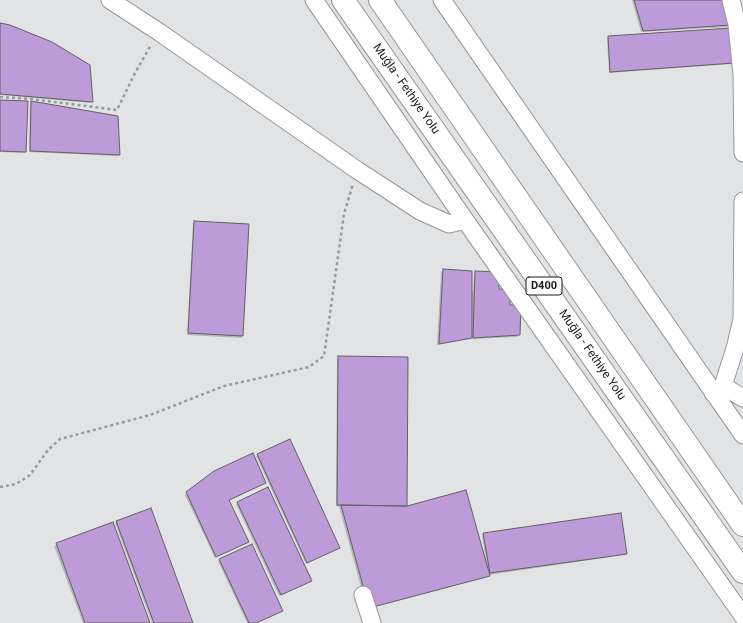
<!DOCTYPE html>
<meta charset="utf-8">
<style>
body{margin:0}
canvas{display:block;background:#e2e3e5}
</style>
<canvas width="743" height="623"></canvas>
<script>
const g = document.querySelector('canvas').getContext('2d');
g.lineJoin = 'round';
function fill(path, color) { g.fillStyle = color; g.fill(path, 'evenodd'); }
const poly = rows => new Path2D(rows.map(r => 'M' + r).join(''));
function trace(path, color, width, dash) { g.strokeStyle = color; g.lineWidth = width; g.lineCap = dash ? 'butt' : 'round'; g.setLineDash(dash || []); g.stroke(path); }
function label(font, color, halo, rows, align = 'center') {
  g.font = font + ' Roboto,sans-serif'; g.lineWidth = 3; g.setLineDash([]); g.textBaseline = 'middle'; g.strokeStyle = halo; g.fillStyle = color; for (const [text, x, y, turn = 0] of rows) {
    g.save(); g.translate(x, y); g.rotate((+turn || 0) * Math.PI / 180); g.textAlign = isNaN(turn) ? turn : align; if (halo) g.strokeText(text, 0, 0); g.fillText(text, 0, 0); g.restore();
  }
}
fill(poly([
 [632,0,722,0,729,25,727,27,641,32],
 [0,24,92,102,90,103,0,95],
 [608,37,733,63,731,64,609,73,607,39],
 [0,101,25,152,23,153,0,152],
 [32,102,119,154,117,156,29,152,30,103],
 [194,222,242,336,241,338,187,335,193,224],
 [443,270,471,291,473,291,474,274,475,272,498,290,509,305,519,335,517,337,472,339,472,336,469,339,437,345,441,272],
 [339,357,406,507,485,562,486,562,482,536,484,534,626,553,624,555,488,575,487,577,367,609,339,507,336,506,337,359],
 [258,455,337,549,306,564,256,456],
 [265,483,229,501,248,542,215,558,185,495,187,493],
 [238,502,309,582,279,596,236,504],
 [117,522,192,623,152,623,115,523],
 [112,523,149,623,83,623,54,546],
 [220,559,280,612,256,623,247,623,218,561]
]), '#0003');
const building = poly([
 [634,0,723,0,730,25,643,31,634,0],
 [0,23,10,25,52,42,90,65,93,102,0,94,0,23],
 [731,28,734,63,610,72,608,36,731,28],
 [0,100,28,101,26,152,0,151,0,100],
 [31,101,118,116,120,155,30,151,31,101],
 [194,221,249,224,243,336,188,333,194,221],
 [443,269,472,271,472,338,439,344,443,269],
 [475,271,499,272,499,289,510,290,510,305,521,305,520,335,473,338,475,271],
 [338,356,408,357,407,506,337,505,338,356],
 [290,439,340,548,307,563,257,454,290,439],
 [253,453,266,483,229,500,249,542,216,557,186,492,214,471,253,453],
 [268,487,312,581,281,595,237,502,268,487],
 [466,490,490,576,369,608,341,505,407,506,466,490],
 [151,508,193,623,154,623,116,521,151,508],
 [621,513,627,554,490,573,483,533,621,513],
 [113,522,150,623,85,623,56,543,113,522],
 [252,544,283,611,256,623,249,623,219,559,252,544]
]);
fill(building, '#bd9ad8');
trace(building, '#626163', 1);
const minor = poly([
 [110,0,159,32,357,170,420,211,449,224,465,220],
 [314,0,465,220,743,616],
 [442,0,743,435],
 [731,0,737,25,742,75,743,153],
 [723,386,743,398],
 [713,393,723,386,736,345,742,319,743,201],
 [363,595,372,623]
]);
const highway = poly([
 [343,0,743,572],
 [380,0,743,525]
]);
trace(minor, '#969799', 19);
trace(highway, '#969799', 24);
trace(poly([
 [0,97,31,99,117,110,135,73,151,45],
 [0,487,16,484,30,475,48,450,60,439,150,415,224,386,309,367,324,356,344,214,353,184]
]), '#9a9a9c', 2.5, [3, 3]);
trace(minor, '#fff', 17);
trace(highway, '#fff', 22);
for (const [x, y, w] of [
 [544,286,36]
]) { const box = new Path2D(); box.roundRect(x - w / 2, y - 9, w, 18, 3); g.fillStyle = '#fff'; g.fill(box); trace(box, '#1b1b1c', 1); }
label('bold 11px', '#1b1b1c', null, [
 ["D400",544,286]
]);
label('12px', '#1b1b1c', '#fff', [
 ["Muğla - Fethiye Yolu",406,89,55],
 ["Muğla - Fethiye Yolu",592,355,55]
]);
</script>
